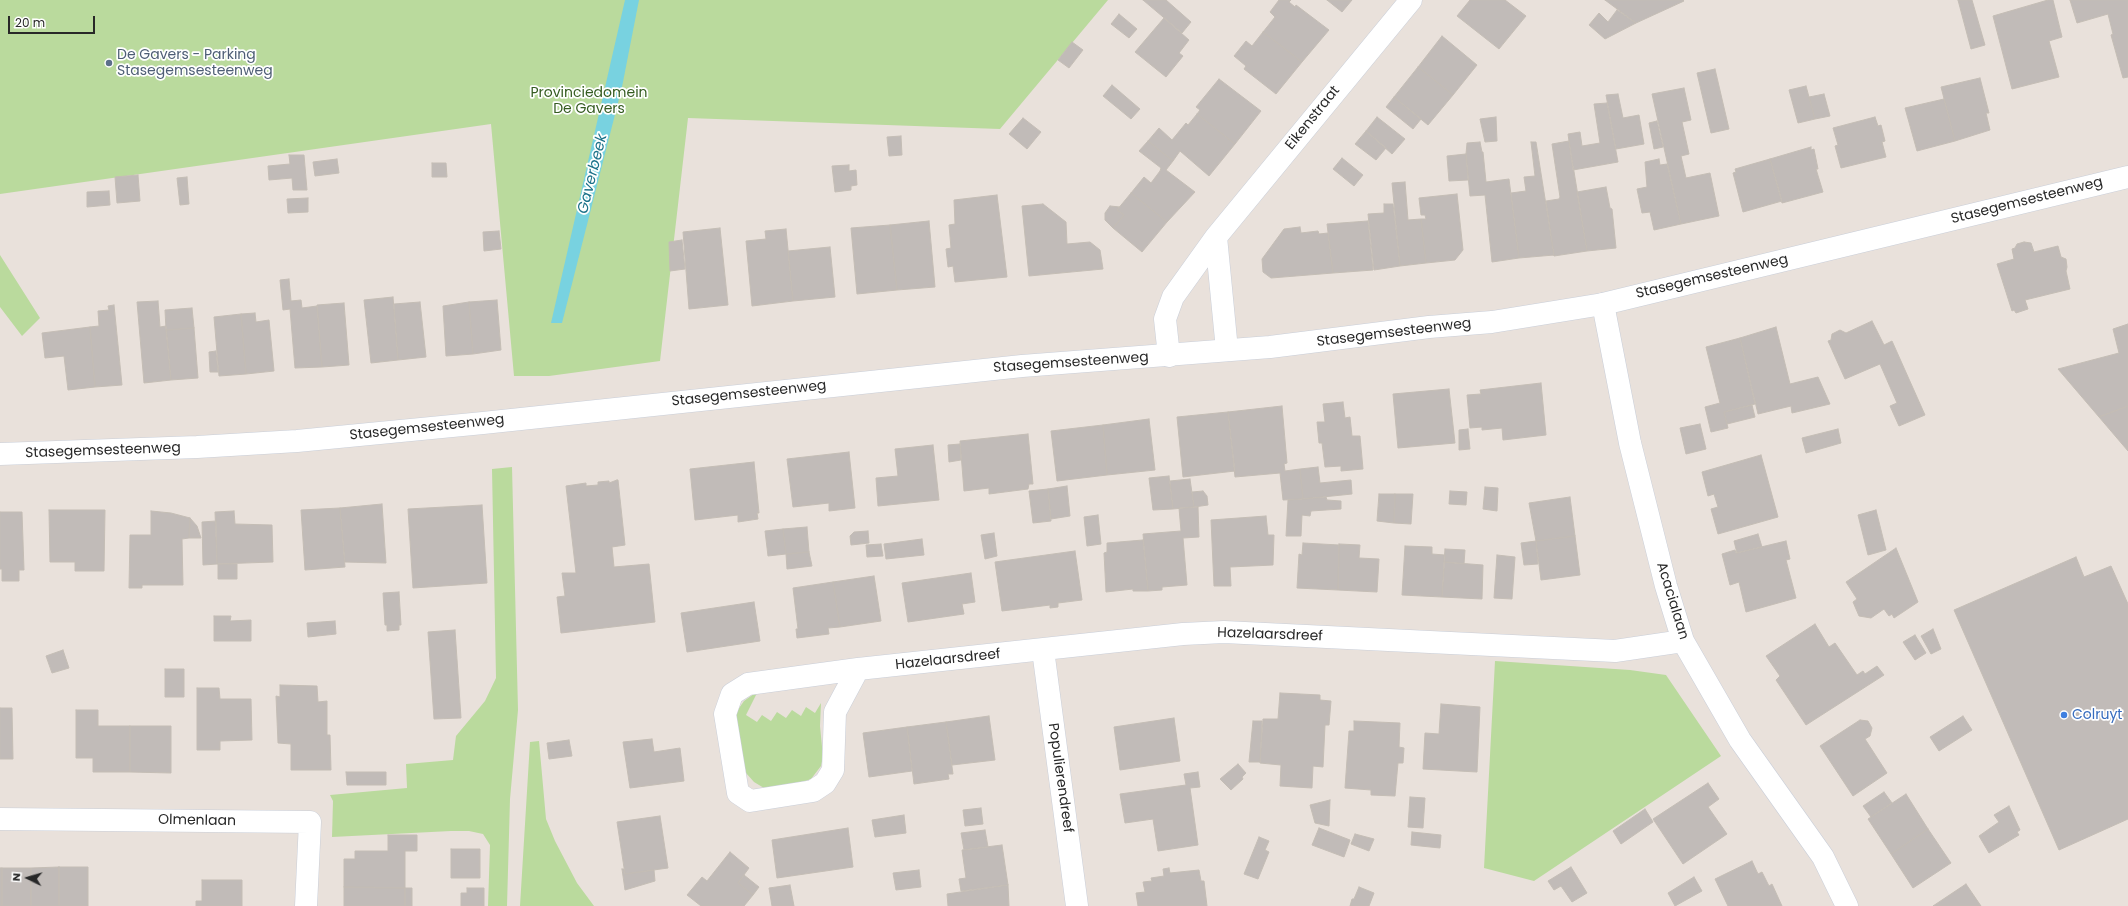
<!DOCTYPE html>
<style>
body{margin:0}
#map{position:relative;width:2128px;height:906px;overflow:hidden;background:#e9e1db;font-family:Poppins,sans-serif}
canvas{display:block}
.north{position:absolute;left:8px;top:858px;width:40px;height:40px;-webkit-text-stroke:3px #fff;paint-order:stroke;rotate:275deg;font-size:11px;font-weight:700;line-height:16px;text-align:center;color:#282828}
.north::after{content:'';display:block;margin:auto;width:14px;height:18px;background:#282828;clip-path:polygon(50% 0,100% 100%,50% 72%,0 100%)}
.scale{position:absolute;left:8px;top:16px;width:87px;height:18px;box-sizing:border-box;border:2px solid #282828;border-top:0;padding-left:5px;font-size:12px;line-height:14px;white-space:nowrap;color:#282828;-webkit-text-stroke:3px #fff;paint-order:stroke}
</style>
<div id="map">
<canvas width="2128" height="906"></canvas>
<div class="north">N</div>
<div class="scale">20 m</div>
</div>
<script>
const g = document.querySelector('canvas').getContext('2d');
g.lineJoin = 'round';
function fill(path, color) { g.fillStyle = color; g.fill(path, 'evenodd'); }
const poly = rows => new Path2D(rows.map(r => 'M' + r).join(''));
function trace(path, color, width, dash) { g.strokeStyle = color; g.lineWidth = width; g.lineCap = dash ? 'butt' : 'round'; g.setLineDash(dash || []); g.stroke(path); }
function label(font, color, halo, rows, align = 'center') {
  g.font = font + ' Poppins,sans-serif'; g.lineWidth = 3.5; g.setLineDash([]); g.textBaseline = 'middle'; g.strokeStyle = halo; g.fillStyle = color; for (const [text, x, y, turn = 0] of rows) {
    g.save(); g.translate(x, y); g.rotate((+turn || 0) * Math.PI / 180); g.textAlign = isNaN(turn) ? turn : align; if (halo) g.strokeText(text, 0, 0); g.fillText(text, 0, 0); g.restore();
  }
}
fill(poly([
 [0,0,1108,0,1000,129,688,118,660,361,549,376,514,376,491,124,0,194],
 [0,255,40,318,22,336,0,307],
 [512,467,518,710,510,799,507,906,488,906,490,845,483,834,469,831,451,831,332,837,333,801,330,795,407,788,406,764,453,760,456,736,485,701,496,678,492,469],
 [1495,661,1630,670,1666,675,1721,756,1534,881,1484,868],
 [758,691,746,715,757,722,762,715,771,721,777,712,786,718,792,710,801,716,806,707,815,713,821,703,820,726,823,757,821,766,811,779,797,784,764,788,754,782,746,773,735,724,737,711,744,701],
 [539,741,546,819,555,841,577,883,594,906,520,906,530,742]
]), '#bada9d');
fill(poly([
 [625,0,639,0,622,87,562,323,551,323]
]), '#78d2e0');
const building = poly([
 [1143,0,1166,0,1191,22,1182,33,1143,0],
 [1279,0,1291,0,1289,2,1295,7,1296,5,1329,30,1302,62,1263,32,1275,17,1270,12,1279,0],
 [1327,0,1352,0,1342,12,1327,0],
 [1470,0,1505,0,1526,16,1499,49,1457,16,1470,0],
 [1605,0,1683,0,1684,1,1636,23,1605,0],
 [1958,0,1972,0,1985,45,1971,49,1958,0],
 [2048,0,2053,0,2062,37,2049,41,2059,77,2012,89,1993,16,2048,0],
 [2070,0,2128,0,2128,77,2123,78,2111,35,2113,34,2108,14,2077,23,2070,0],
 [1617,10,1636,23,1605,39,1589,25,1599,13,1608,22,1617,10],
 [1119,14,1137,29,1129,38,1111,24,1119,14],
 [1164,18,1189,40,1179,53,1183,56,1166,77,1135,52,1164,18],
 [1263,32,1302,62,1276,94,1244,69,1246,66,1234,56,1246,41,1252,46,1263,32],
 [1442,36,1477,65,1453,95,1418,67,1442,36],
 [1072,42,1083,50,1069,68,1058,60,1072,42],
 [1418,67,1453,95,1428,125,1394,97,1418,67],
 [1715,69,1729,129,1711,133,1697,73,1715,69],
 [1980,78,1989,113,1986,113,1990,130,1955,141,1941,87,1980,78],
 [1219,79,1261,111,1235,144,1197,114,1200,110,1196,107,1219,79],
 [1112,85,1140,109,1131,119,1103,96,1112,85],
 [1806,86,1815,119,1798,123,1789,90,1806,86],
 [1684,88,1691,120,1682,122,1689,154,1681,156,1686,178,1710,173,1719,216,1681,224,1652,94,1684,88],
 [1618,94,1623,118,1639,115,1644,144,1616,149,1606,95,1618,94],
 [1824,94,1830,116,1815,119,1809,97,1824,94],
 [1394,97,1421,119,1413,129,1386,107,1394,97],
 [1944,99,1955,141,1917,151,1905,108,1944,99],
 [1607,103,1618,162,1573,170,1568,134,1580,132,1582,146,1600,143,1594,104,1607,103],
 [1197,114,1235,144,1209,176,1180,151,1173,161,1148,141,1159,128,1172,140,1186,123,1188,125,1197,114],
 [1377,117,1405,139,1392,154,1366,131,1377,117],
 [1496,117,1497,141,1485,142,1480,119,1496,117],
 [1875,117,1878,126,1881,125,1885,141,1882,142,1886,157,1841,168,1835,146,1838,145,1833,128,1875,117],
 [1023,118,1041,132,1027,149,1009,134,1023,118],
 [1657,121,1663,147,1654,149,1649,123,1657,121],
 [1366,131,1386,148,1376,160,1355,144,1366,131],
 [901,136,902,155,889,156,887,137,901,136],
 [1148,141,1173,161,1166,170,1195,192,1167,222,1131,193,1144,177,1151,183,1160,171,1161,168,1139,151,1148,141],
 [1569,141,1587,251,1554,256,1546,201,1559,199,1560,197,1552,144,1569,141],
 [1480,142,1482,152,1483,152,1486,182,1509,179,1519,258,1492,262,1485,195,1470,196,1466,154,1467,143,1480,142],
 [1531,142,1536,142,1554,255,1519,258,1511,193,1526,191,1524,177,1535,176,1531,142],
 [1811,147,1811,150,1814,149,1818,169,1816,169,1823,192,1782,203,1770,159,1811,147],
 [1466,154,1468,180,1449,181,1447,156,1466,154],
 [289,155,304,155,307,190,293,190,292,178,269,180,268,166,290,164,289,155],
 [1342,158,1363,175,1354,186,1333,169,1342,158],
 [337,159,339,173,315,176,313,162,337,159],
 [1659,159,1660,165,1667,164,1681,224,1654,230,1650,212,1642,213,1637,189,1647,187,1645,162,1659,159],
 [1770,159,1782,201,1743,212,1733,173,1736,172,1735,169,1770,159],
 [432,163,446,163,447,177,432,177,432,163],
 [849,165,849,171,856,170,857,185,851,186,851,190,835,192,832,166,849,165],
 [138,175,140,201,117,203,115,177,138,175],
 [187,177,189,204,180,205,177,178,187,177],
 [1405,182,1408,220,1421,219,1426,263,1400,266,1392,183,1405,182],
 [1606,187,1610,208,1612,209,1616,248,1587,251,1577,192,1606,187],
 [109,191,110,205,87,207,87,192,109,191],
 [1131,193,1167,222,1142,252,1113,228,1124,215,1117,210,1131,193],
 [1457,194,1463,250,1455,260,1426,263,1421,219,1426,219,1425,215,1421,215,1419,198,1457,194],
 [997,195,1007,277,955,282,953,266,948,267,946,249,951,248,949,225,955,224,954,200,997,195],
 [308,198,308,212,288,213,287,199,308,198],
 [1043,204,1066,222,1067,244,1090,242,1100,250,1103,269,1029,276,1022,206,1043,204],
 [1384,204,1393,204,1400,266,1374,270,1368,214,1384,213,1384,204],
 [1110,206,1120,207,1117,210,1124,215,1113,228,1105,220,1105,213,1110,206],
 [929,221,935,287,897,290,890,225,929,221],
 [1368,221,1373,270,1333,273,1327,224,1368,221],
 [890,225,897,290,857,294,851,228,890,225],
 [1300,227,1301,233,1318,231,1319,234,1328,233,1333,273,1271,278,1263,272,1262,259,1284,229,1300,227],
 [720,228,728,305,689,309,683,232,720,228],
 [786,229,793,301,752,306,746,241,766,239,765,231,786,229],
 [499,231,501,249,484,251,483,232,499,231],
 [682,240,685,269,670,271,669,242,682,240],
 [2024,242,2031,243,2034,252,2058,246,2061,257,2066,259,2067,267,2066,271,2070,289,2025,300,2028,309,2016,313,2014,310,2012,311,1997,264,2014,259,2012,249,2015,248,2017,244,2024,242],
 [830,247,835,297,793,301,788,251,830,247],
 [289,279,291,301,301,300,302,308,317,306,322,367,295,368,290,309,283,310,280,280,289,279],
 [393,297,398,360,371,363,364,300,393,297],
 [497,300,501,350,473,354,469,302,497,300],
 [158,301,160,327,166,326,171,380,144,383,137,302,158,301],
 [420,302,426,357,398,360,394,304,420,302],
 [469,302,473,354,446,356,443,306,469,302],
 [344,303,349,365,322,367,317,305,344,303],
 [114,305,122,385,95,387,90,327,99,326,98,311,109,310,108,306,114,305],
 [192,308,194,328,166,330,165,310,192,308],
 [255,313,256,322,269,320,274,371,246,374,241,314,255,313],
 [241,314,246,374,219,376,214,317,241,314],
 [1872,321,1884,345,1892,341,1925,415,1899,426,1890,406,1897,403,1880,364,1845,379,1828,341,1831,340,1832,334,1840,330,1846,333,1872,321],
 [2128,324,2128,406,2099,417,2058,369,2119,353,2113,329,2128,324],
 [90,327,95,387,68,390,64,356,45,358,42,333,90,327],
 [1776,327,1790,384,1818,377,1830,404,1792,413,1791,406,1758,414,1740,338,1776,327],
 [194,328,198,378,171,380,166,330,194,328],
 [1740,338,1755,404,1724,412,1728,428,1711,432,1705,407,1720,403,1706,347,1740,338],
 [216,351,218,372,210,372,209,352,216,351],
 [1541,383,1546,435,1503,440,1502,428,1482,430,1482,427,1470,428,1467,395,1481,394,1480,390,1541,383],
 [1449,389,1455,443,1398,448,1393,394,1449,389],
 [1343,402,1345,418,1350,417,1352,436,1360,436,1363,469,1341,471,1341,466,1325,467,1322,443,1319,443,1317,422,1325,422,1323,404,1343,402],
 [1752,405,1755,417,1727,424,1724,412,1752,405],
 [1282,406,1287,463,1284,464,1285,471,1300,469,1303,499,1283,500,1280,473,1235,477,1228,412,1282,406],
 [2128,406,2128,451,2099,417,2128,406],
 [1228,412,1235,471,1183,477,1177,417,1228,412],
 [1149,419,1155,470,1107,475,1103,425,1149,419],
 [1700,424,1706,449,1686,454,1680,428,1700,424],
 [1103,425,1107,475,1057,481,1051,431,1103,425],
 [1468,429,1470,449,1459,450,1459,430,1468,429],
 [1838,429,1841,443,1806,453,1802,438,1838,429],
 [1028,434,1033,484,1029,484,1028,489,989,494,989,488,964,491,960,441,1028,434],
 [960,444,961,460,949,462,948,445,960,444],
 [933,445,939,500,878,506,876,478,898,476,895,449,933,445],
 [849,452,855,508,829,511,829,503,793,507,787,459,849,452],
 [1761,455,1778,517,1718,534,1711,509,1718,507,1714,494,1708,496,1702,472,1761,455],
 [754,462,759,513,757,513,758,519,738,522,738,515,695,520,690,469,754,462],
 [1318,467,1320,483,1351,480,1352,494,1303,499,1300,469,1318,467],
 [1169,476,1173,509,1153,510,1149,478,1169,476],
 [1190,479,1194,507,1173,509,1170,481,1190,479],
 [617,480,618,480,625,545,612,547,614,567,649,564,655,622,561,633,557,597,565,596,562,573,576,573,566,486,586,483,586,486,598,485,598,482,609,481,609,483,617,480],
 [1067,486,1070,516,1051,519,1048,489,1067,486],
 [1485,487,1498,488,1497,511,1483,509,1485,487],
 [1048,489,1051,521,1033,523,1029,491,1048,489],
 [1203,491,1207,496,1208,505,1194,507,1192,492,1203,491],
 [1450,491,1467,492,1466,505,1449,504,1450,491],
 [1379,494,1395,494,1394,523,1377,521,1379,494],
 [1395,494,1413,494,1411,524,1394,523,1395,494],
 [1326,497,1327,500,1341,501,1341,509,1311,511,1310,516,1302,515,1301,536,1286,536,1288,500,1326,497],
 [1570,497,1575,536,1536,541,1529,503,1570,497],
 [382,504,386,563,345,562,340,508,382,504],
 [482,505,487,583,413,588,408,509,482,505],
 [1198,507,1199,537,1183,538,1187,585,1162,587,1162,590,1148,591,1143,534,1181,531,1179,508,1198,507],
 [340,508,345,567,305,570,301,510,340,508],
 [49,510,105,510,104,571,75,571,75,562,50,562,49,510],
 [1876,510,1886,550,1868,555,1858,515,1876,510],
 [151,511,171,513,190,518,189,538,182,539,183,585,142,585,142,588,129,588,130,535,151,535,151,511],
 [234,511,235,524,272,525,273,562,217,564,215,512,234,511],
 [0,512,22,512,24,570,19,570,19,581,2,581,2,569,0,569,0,512],
 [1098,515,1101,544,1087,546,1084,517,1098,515],
 [1266,516,1268,535,1274,535,1273,565,1230,567,1231,586,1214,586,1211,520,1266,516],
 [190,518,197,526,201,538,189,538,190,518],
 [216,521,217,564,203,565,202,522,216,521],
 [807,527,809,552,786,554,783,529,807,527],
 [783,529,786,554,768,556,765,531,783,529],
 [868,531,869,543,851,545,850,536,854,532,868,531],
 [994,533,997,556,985,559,981,535,994,533],
 [1758,534,1762,547,1737,553,1734,541,1758,534],
 [1575,536,1580,575,1541,580,1536,541,1575,536],
 [922,539,924,555,886,559,884,544,922,539],
 [1143,540,1148,591,1133,591,1133,589,1106,592,1104,553,1107,552,1107,543,1143,540],
 [1536,541,1538,564,1524,565,1521,543,1536,541],
 [1786,541,1790,559,1786,560,1796,598,1746,612,1739,582,1730,585,1722,554,1735,550,1736,553,1786,541],
 [1303,543,1339,545,1338,590,1297,588,1299,554,1302,555,1303,543],
 [881,544,883,556,867,557,866,545,881,544],
 [1339,544,1360,545,1359,558,1379,559,1377,592,1338,590,1339,544],
 [1405,546,1432,547,1432,554,1445,555,1442,597,1402,595,1405,546],
 [1896,548,1918,602,1894,618,1892,614,1889,616,1884,609,1871,618,1859,616,1853,602,1857,599,1846,582,1896,548],
 [1445,549,1465,550,1464,564,1444,562,1445,549],
 [1075,551,1082,600,1058,603,1058,607,1050,608,1050,605,1002,611,995,562,1075,551],
 [809,552,812,566,787,569,786,554,809,552],
 [1497,555,1515,557,1512,599,1494,598,1497,555],
 [2076,557,2084,577,2111,566,2128,604,2128,819,2059,850,1954,610,2076,557],
 [1444,562,1483,565,1482,599,1442,597,1444,562],
 [218,564,237,564,237,579,218,579,218,564],
 [971,573,975,602,962,604,964,614,908,622,902,583,971,573],
 [874,576,881,621,840,627,833,582,874,576],
 [833,582,840,627,828,628,829,634,797,638,796,629,798,629,793,588,833,582],
 [399,592,401,625,399,625,399,630,387,631,387,625,385,625,383,593,399,592],
 [754,602,760,641,687,652,681,613,754,602],
 [214,616,231,616,230,621,251,620,251,641,214,641,214,616],
 [335,621,336,634,308,637,307,623,335,621],
 [1815,624,1829,647,1835,643,1857,675,1863,671,1865,674,1877,666,1884,675,1806,725,1776,680,1780,676,1766,656,1815,624],
 [1933,629,1941,649,1931,654,1921,636,1933,629],
 [455,630,461,718,434,719,428,632,455,630],
 [1915,635,1926,653,1915,660,1903,642,1915,635],
 [63,650,69,668,52,673,46,656,63,650],
 [165,669,184,669,184,697,165,697,165,669],
 [280,685,317,686,318,702,327,701,327,735,330,735,331,770,291,770,291,744,278,743,276,696,280,697,280,685],
 [197,688,219,688,220,699,251,699,252,740,220,741,220,750,197,750,197,688],
 [1280,693,1320,695,1320,700,1331,701,1329,725,1325,725,1323,767,1313,766,1312,788,1280,786,1281,765,1260,763,1263,719,1278,719,1280,693],
 [1441,704,1480,707,1477,772,1423,769,1425,733,1439,734,1441,704],
 [0,708,12,708,13,759,0,759,0,708],
 [76,710,98,710,98,726,130,726,130,772,93,772,93,758,76,758,76,710],
 [989,716,995,760,952,765,946,722,989,716],
 [1963,716,1972,730,1939,751,1930,737,1963,716],
 [1174,718,1180,761,1120,770,1114,727,1174,718],
 [1860,720,1868,721,1872,728,1870,736,1865,739,1887,773,1853,796,1820,746,1860,720],
 [1253,721,1262,721,1260,762,1249,762,1253,721],
 [1354,721,1400,723,1399,747,1404,748,1403,763,1398,763,1395,796,1371,795,1371,790,1345,788,1349,731,1354,731,1354,721],
 [946,722,953,774,948,774,949,779,914,784,907,727,946,722],
 [130,726,171,726,171,773,130,772,130,726],
 [907,727,912,771,869,777,863,733,907,727],
 [652,739,654,752,680,748,684,781,630,788,623,742,652,739],
 [569,740,572,756,549,759,547,743,569,740],
 [1238,764,1246,773,1242,777,1243,779,1231,790,1220,779,1238,764],
 [346,772,386,772,386,785,347,785,346,772],
 [1198,772,1200,787,1190,788,1198,845,1158,851,1153,819,1125,823,1120,794,1186,785,1184,774,1198,772],
 [1708,783,1719,799,1708,807,1727,834,1683,864,1653,819,1708,783],
 [1884,792,1892,803,1871,817,1863,806,1884,792],
 [1906,794,1928,829,1891,854,1868,819,1906,794],
 [1410,797,1425,798,1423,828,1408,827,1410,797],
 [1330,800,1329,826,1315,823,1310,805,1330,800],
 [2009,806,2020,830,2017,832,2019,835,1989,853,1979,836,1999,822,1994,815,2009,806],
 [981,808,983,824,965,826,963,810,981,808],
 [1645,809,1653,822,1621,844,1613,831,1645,809],
 [904,815,906,833,875,837,872,820,904,815],
 [660,816,668,868,625,874,617,822,660,816],
 [848,828,853,867,777,878,772,840,848,828],
 [1319,828,1350,840,1344,857,1312,845,1319,828],
 [1928,829,1951,863,1913,888,1891,854,1928,829],
 [985,830,988,847,964,850,961,833,985,830],
 [1412,832,1441,835,1440,848,1411,845,1412,832],
 [1355,834,1374,839,1369,851,1351,844,1355,834],
 [388,835,417,835,417,851,405,851,405,888,344,887,344,859,355,859,355,851,388,851,388,835],
 [1259,837,1269,841,1265,850,1269,852,1258,879,1244,874,1259,837],
 [1002,845,1008,885,961,891,959,879,966,878,962,850,1002,845],
 [451,849,480,849,480,878,451,878,451,849],
 [730,852,749,868,738,883,753,895,744,906,701,906,687,895,702,877,707,881,730,852],
 [1752,861,1758,874,1762,872,1769,886,1772,884,1782,906,1728,906,1715,879,1752,861],
 [59,867,59,906,31,906,31,868,59,867],
 [59,867,88,867,88,906,59,906,59,867],
 [1571,867,1587,893,1572,902,1561,886,1554,890,1548,881,1571,867],
 [0,868,2,868,2,906,0,906,0,868],
 [2,868,31,868,31,906,2,906,2,868],
 [1169,868,1170,873,1199,870,1201,881,1204,881,1207,906,1138,906,1136,893,1145,892,1143,882,1152,881,1151,878,1164,876,1163,869,1169,868],
 [622,869,624,869,625,874,654,870,655,881,625,890,622,869],
 [919,870,921,887,896,890,893,873,919,870],
 [744,875,759,887,753,895,738,883,744,875],
 [1694,877,1702,891,1675,906,1668,893,1694,877],
 [202,880,242,880,242,906,196,906,196,901,202,901,202,880],
 [1966,884,1981,906,1933,906,1966,884],
 [790,885,794,906,772,906,769,888,790,885],
 [1008,885,1009,906,948,906,947,894,1008,885],
 [344,887,405,888,405,906,344,906,344,887],
 [1359,887,1374,893,1369,906,1350,906,1352,899,1354,899,1359,887],
 [405,888,412,888,412,906,405,906,405,888],
 [467,888,484,888,484,906,461,906,461,893,467,893,467,888]
]);
fill(building, '#c1bbb8');
trace(building, '#c4bdb5', 1);
const minor = poly([
 [1216,237,1227,350],
 [1603,304,1630,443,1666,586,1683,641,1740,740,1823,857,1847,906],
 [1169,356,1165,319,1173,297,1216,237,1411,0],
 [1043,650,1077,906],
 [858,669,835,712,833,770,825,783,813,791,750,801,738,793,725,714,732,694,748,684,858,669,1183,634,1224,632,1615,651,1683,641],
 [0,819,310,822,306,906]
]);
const tertiary = poly([
 [0,454,197,447,297,441,483,423,1022,366,1270,347,1429,327,1492,322,1603,304,2128,177]
]);
trace(minor, '#c9ced8', 23);
trace(tertiary, '#c9ced8', 23);
trace(minor, '#fff', 22);
trace(tertiary, '#fff', 22);
for (const [x, y, r, color] of [
 [109,63,4,"#5c6f8a"],
 [2064,715,4,"#3f7fe0"]
]) { const dot = new Path2D(); dot.arc(x, y, r, 0, 2 * Math.PI); g.fillStyle = color; g.fill(dot); trace(dot, '#fff', 1.5); }
label('14px', '#4e5e75', '#fff', [
 ["De Gavers - Parking",117,55],
 ["Stasegemsesteenweg",117,71]
], 'left');
label('14px', '#355c21', '#fff', [
 ["Provinciedomein",589,93],
 ["De Gavers",589,109]
]);
label('14px', '#282828', '#fff', [
 ["Eikenstraat",1313,118,-51],
 ["Stasegemsesteenweg",2027,201,-14],
 ["Stasegemsesteenweg",1712,277,-13],
 ["Stasegemsesteenweg",1394,333,-7],
 ["Stasegemsesteenweg",1071,363,-4],
 ["Stasegemsesteenweg",749,394,-6],
 ["Stasegemsesteenweg",427,428,-6],
 ["Stasegemsesteenweg",103,451,-2],
 ["Acacialaan",1672,601,73],
 ["Hazelaarsdreef",1270,635,2],
 ["Hazelaarsdreef",948,660,-6],
 ["Populierendreef",1060,778,82],
 ["Olmenlaan",197,821,1]
]);
label('14px', '#366cbe', '#fff', [
 ["Colruyt",2072,715]
], 'left');
label('italic 15px', '#1b7189', '#fff', [
 ["Gaverbeek",593,174,-76]
]);
</script>
